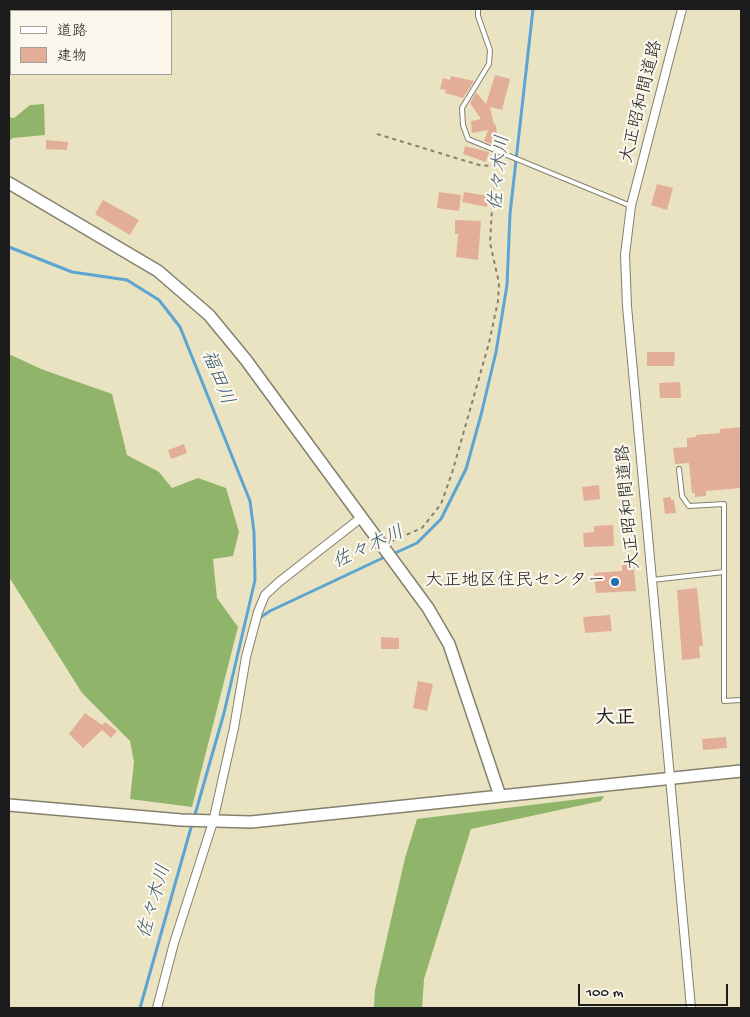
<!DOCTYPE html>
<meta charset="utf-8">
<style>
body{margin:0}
#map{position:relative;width:750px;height:1017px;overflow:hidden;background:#eae3c1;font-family:"Gochi Hand","Klee One",sans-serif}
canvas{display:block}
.frame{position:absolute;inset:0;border:10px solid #1c1c1c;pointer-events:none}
.legend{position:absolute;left:10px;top:10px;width:162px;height:65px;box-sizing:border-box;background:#fbf7ec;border:1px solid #a29f99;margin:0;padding:6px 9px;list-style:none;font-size:15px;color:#1c1c1c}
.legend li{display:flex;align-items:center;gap:10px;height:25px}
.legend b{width:25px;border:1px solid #a29f99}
.scale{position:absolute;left:578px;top:984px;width:150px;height:22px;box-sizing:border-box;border:2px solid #1c1c1c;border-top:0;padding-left:6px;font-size:15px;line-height:18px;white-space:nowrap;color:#1c1c1c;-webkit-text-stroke:4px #fbf7ec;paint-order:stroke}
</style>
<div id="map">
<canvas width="750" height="1017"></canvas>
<div class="frame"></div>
<ul class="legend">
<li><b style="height:6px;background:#fff"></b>道路</li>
<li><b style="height:14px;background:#e3ae97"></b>建物</li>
</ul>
<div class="scale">100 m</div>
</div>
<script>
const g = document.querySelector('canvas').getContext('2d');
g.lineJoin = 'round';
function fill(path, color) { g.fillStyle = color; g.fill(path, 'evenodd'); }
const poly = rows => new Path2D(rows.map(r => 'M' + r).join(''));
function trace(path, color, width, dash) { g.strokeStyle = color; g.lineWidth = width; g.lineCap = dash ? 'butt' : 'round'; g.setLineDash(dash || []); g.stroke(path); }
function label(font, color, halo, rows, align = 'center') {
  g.font = font + ' "Gochi Hand","Klee One",sans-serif'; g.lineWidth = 4.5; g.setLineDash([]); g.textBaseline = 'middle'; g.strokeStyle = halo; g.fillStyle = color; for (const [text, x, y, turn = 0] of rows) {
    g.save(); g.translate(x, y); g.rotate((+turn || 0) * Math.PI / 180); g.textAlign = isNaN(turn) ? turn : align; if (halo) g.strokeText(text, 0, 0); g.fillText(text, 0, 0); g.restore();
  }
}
fill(poly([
 [44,104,45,135,13,138,9,141,9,117,14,118,30,105],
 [9,354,41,369,112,394,127,455,159,472,172,488,198,478,226,488,239,532,233,556,213,559,217,598,238,627,192,807,130,799,134,762,130,741,82,693,9,577],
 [604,796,601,801,471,829,424,979,422,1008,374,1008,375,990,405,858,417,819]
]), '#90b56a');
trace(poly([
 [9,247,72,272,127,280,159,300,180,327,250,501,254,532,255,580,224,713,194,818],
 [393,554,417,543,441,519,466,469,481,415,496,352,507,285,510,214,533,9],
 [258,619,270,611,387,556],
 [140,1008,192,824]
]), '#5ca5d3', 3);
fill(poly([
 [495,75,510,79,502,110,490,107,494,124,496,125,497,139,495,143,491,142,491,144,484,141,488,130,472,133,471,121,481,119,470,103,476,92,486,104],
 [451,76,474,81,463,98,445,93,446,90,440,89,443,78,450,80],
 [46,140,68,142,67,150,46,149],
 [465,146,489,152,486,162,463,154],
 [657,184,673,188,667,210,651,205],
 [439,192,461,195,459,211,437,208],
 [464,192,489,196,487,207,462,202],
 [103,200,139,220,130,235,95,214],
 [455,220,481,221,478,260,456,257,458,234,455,234],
 [647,352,675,352,674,366,647,366],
 [680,382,681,398,660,398,659,383],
 [741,427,741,488,706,491,706,496,695,497,695,493,692,493,689,463,675,464,673,448,687,447,687,438,696,437,696,435,720,433,720,429],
 [184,444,187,453,171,459,168,450],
 [599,485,600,499,584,501,582,487],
 [671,497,671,500,674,500,676,513,665,514,663,498],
 [613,525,614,546,584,547,583,533,594,532,594,526],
 [631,560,631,570,634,570,636,591,596,593,594,573,622,571,622,561],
 [697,588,703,646,699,646,700,658,682,660,677,590],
 [610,615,612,631,585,633,583,617],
 [381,637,399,638,399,649,381,649],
 [418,681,433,684,427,711,413,708],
 [85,713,102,725,105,722,117,731,111,738,102,730,83,748,69,734],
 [726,737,727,748,703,750,702,739]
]), '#e3ae97');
const lane = poly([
 [478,9,478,16,490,50,489,64,462,108,463,125,468,139,631,206],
 [679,469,682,496,689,506,724,504,724,701,741,700],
 [652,580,724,572]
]);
const street = poly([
 [682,9,631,206,625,255,627,306,691,1008],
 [157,1008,174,943,213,822,234,728,246,657,258,612,265,595,279,582,362,517]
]);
const secondary = poly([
 [9,183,158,271,209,315,246,360,428,608,449,644,500,796],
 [9,805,181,820,251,822,741,771]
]);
trace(lane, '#83806e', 6);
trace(street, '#83806e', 10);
trace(secondary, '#83806e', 14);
trace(poly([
 [377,134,479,165,493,166],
 [392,541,422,528,441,504,452,473,489,343,498,301,499,283,490,243,495,156]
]), '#83806e', 2, [4, 4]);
trace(lane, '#fff', 4);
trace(street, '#fff', 8);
trace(secondary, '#fff', 11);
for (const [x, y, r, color] of [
 [615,582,5,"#1f6fb2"]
]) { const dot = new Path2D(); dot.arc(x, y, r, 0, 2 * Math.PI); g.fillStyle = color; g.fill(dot); trace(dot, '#fbf7ec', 2); }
label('18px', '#1c1c1c', '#fbf7ec', [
 ["大正昭和間道路",643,102,-76],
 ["大正昭和間道路",630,507,-95]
]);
label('18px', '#1c1c1c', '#fbf7ec', [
 ["大正地区住民センター",605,582]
], 'right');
label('italic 19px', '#395a6e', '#fbf7ec', [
 ["佐々木川",501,173,-84],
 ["福田川",216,378,68],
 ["佐々木川",369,549,-25],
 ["佐々木川",156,902,-74]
]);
label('bold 20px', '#1c1c1c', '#fbf7ec', [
 ["大正",615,720]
]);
</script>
